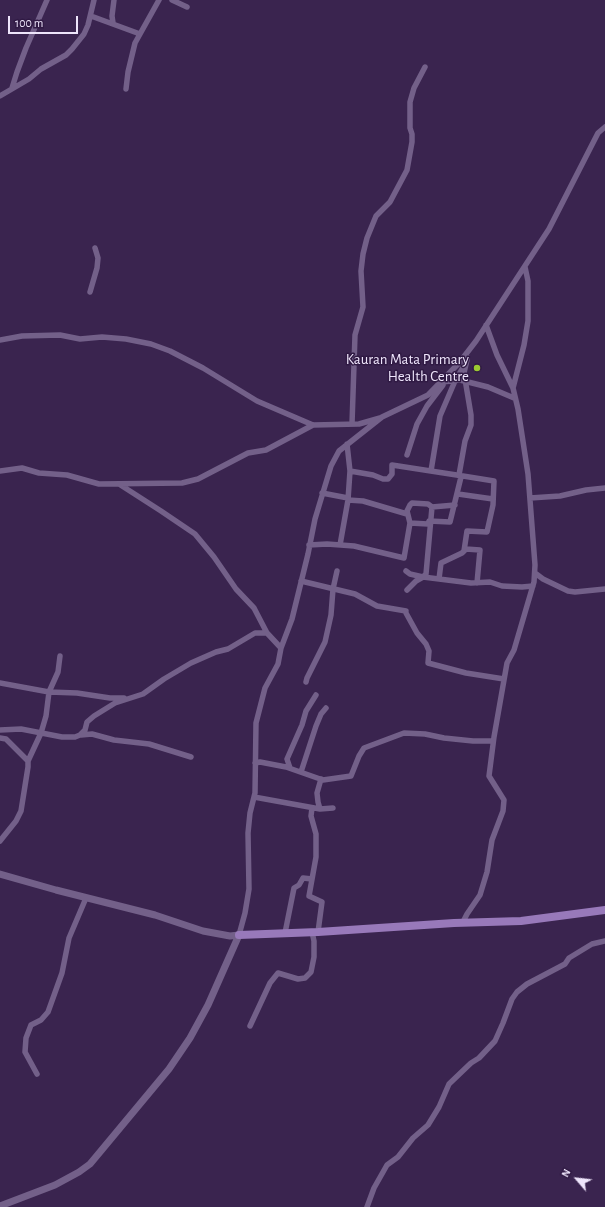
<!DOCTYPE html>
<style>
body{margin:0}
#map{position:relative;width:605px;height:1207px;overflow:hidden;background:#3a244f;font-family:"Alegreya Sans",sans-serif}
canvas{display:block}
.north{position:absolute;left:557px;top:1159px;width:40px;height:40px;-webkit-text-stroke:3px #301a44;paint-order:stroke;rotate:298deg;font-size:11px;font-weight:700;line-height:16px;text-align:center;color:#eee5fb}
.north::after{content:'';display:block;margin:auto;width:14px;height:18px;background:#eee5fb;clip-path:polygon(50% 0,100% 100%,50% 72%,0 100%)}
.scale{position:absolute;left:8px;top:16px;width:70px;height:18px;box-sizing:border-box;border:2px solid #eee5fb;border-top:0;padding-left:5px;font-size:12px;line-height:14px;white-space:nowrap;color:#eee5fb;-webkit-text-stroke:3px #301a44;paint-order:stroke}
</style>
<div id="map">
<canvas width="605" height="1207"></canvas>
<div class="north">N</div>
<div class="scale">100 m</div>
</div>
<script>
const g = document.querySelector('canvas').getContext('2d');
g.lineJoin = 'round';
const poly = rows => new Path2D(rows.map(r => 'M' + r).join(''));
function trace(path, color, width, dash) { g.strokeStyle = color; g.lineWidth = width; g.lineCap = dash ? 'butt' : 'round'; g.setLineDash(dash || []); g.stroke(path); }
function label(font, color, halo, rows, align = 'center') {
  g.font = font + ' "Alegreya Sans",sans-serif'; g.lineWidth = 3; g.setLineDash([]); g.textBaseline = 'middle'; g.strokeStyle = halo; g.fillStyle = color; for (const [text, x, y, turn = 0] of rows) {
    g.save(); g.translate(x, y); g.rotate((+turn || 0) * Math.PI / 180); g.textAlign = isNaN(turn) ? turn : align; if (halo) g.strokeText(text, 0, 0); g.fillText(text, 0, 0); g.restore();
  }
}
trace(poly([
 [172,0,187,7],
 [91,16,140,34],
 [113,23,112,16,114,0],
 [12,88,17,72,26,48,47,0],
 [126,89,128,72,135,43,159,0],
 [0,96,29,79,41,69,66,55,72,49,84,34,88,25,94,0],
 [90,292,97,268,98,258,95,248],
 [486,325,497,355,513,388],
 [0,340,22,336,60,335,80,339,102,337,126,339,151,344,170,351,203,368,257,401,313,425,359,424,380,418],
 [442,382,460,380,488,387,514,398],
 [352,424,355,335,363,307,361,271,363,254,367,238,376,216,390,202,407,170,412,142,412,134,410,128,410,102,414,88,425,67],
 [347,444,350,471,373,475,383,479,388,479,392,474,392,465,463,476],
 [407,455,417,424,427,406,443,385],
 [0,471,22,468,39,473,67,475,99,484,182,483,198,479,248,453,266,450,313,425],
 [350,471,348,500,363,501,407,514],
 [431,471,440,416,455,381,464,366],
 [459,475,465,441,471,425,471,415,464,373,467,360,467,357,465,356],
 [119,484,161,511,195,534,214,557,236,589,254,608,267,633],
 [322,493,348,498],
 [458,494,493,499],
 [530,498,560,496,586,490,605,488],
 [432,507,455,505],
 [309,545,327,544,354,546,404,558,410,523,428,524,429,521,450,522,461,477,463,476,494,481,493,505,487,532,467,531,464,551],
 [340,545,348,500],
 [406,571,410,574,423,577,426,574,432,507,428,504,412,503,410,505,407,511,410,523],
 [535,573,543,579,568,591,575,592,605,589],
 [439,579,441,563,462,553,466,549,480,550,477,583],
 [301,581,355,594,377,606,406,611],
 [407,590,416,581,423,577,471,583,490,582,502,586,522,587,533,586],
 [406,613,417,633,426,644,429,651,428,663,466,673,504,679],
 [306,682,307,678,325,642,331,615,333,589,337,571],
 [0,683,49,692,77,693,110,698,124,698],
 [0,730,21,729,62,737,75,737,80,735,85,730,87,722,94,716,115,703,143,694,164,679,191,663,216,652,228,649,255,633,267,633,281,648],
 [81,735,92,734,114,740,149,744,191,757],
 [0,738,6,739,28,761],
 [255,763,260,762,286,767,323,780,351,776,359,756,364,748,404,733,425,734,444,738,473,741,493,741],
 [290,768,287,759,302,725,306,711,316,695],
 [301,772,316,726,321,714,326,708],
 [254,797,320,809,333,808],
 [312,808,311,816,316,834,316,857,309,896,322,902,318,932],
 [320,809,318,802,317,793,321,779],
 [0,841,16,821,21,811,28,767,28,761,41,733,46,716,49,692,58,672,60,656],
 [463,922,467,914,480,895,487,872,492,840,503,811,504,800,489,776,494,737,507,663,514,650,534,582,535,565,528,474,518,409,513,388,524,345,528,321,528,281,525,267],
 [285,933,294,888,299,885,303,878,312,879],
 [239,935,245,913,249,889,248,833,250,813,255,793,256,723,265,688,278,664,281,648,292,619,308,554,315,519,331,466,339,451,382,417,428,395,459,363,476,341,549,229,598,133,605,127],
 [250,1026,270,983,278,973,298,979,305,978,311,972,314,957,314,941,312,932],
 [37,1074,25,1052,26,1038,31,1025,41,1020,48,1012,62,973,69,938,86,898],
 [367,1207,374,1188,387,1165,398,1157,413,1138,428,1125,439,1107,449,1084,471,1063,479,1058,495,1041,503,1023,512,999,517,992,527,984,565,964,569,958,592,944,605,941]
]), '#736089', 5.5);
trace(poly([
 [0,874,56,890,155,915,203,931,230,936,239,935,208,1005,190,1038,169,1069,100,1152,90,1164,79,1172,55,1185,0,1206]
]), '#736089', 7);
trace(poly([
 [239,935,318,932,454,923,521,921,605,910]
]), '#9879ba', 8);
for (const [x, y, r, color] of [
 [477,368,4,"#9cca32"]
]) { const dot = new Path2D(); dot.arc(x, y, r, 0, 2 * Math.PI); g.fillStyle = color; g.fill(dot); trace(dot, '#301a44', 1.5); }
label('15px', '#eee5fb', '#301a44', [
 ["Kauran Mata Primary",469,359],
 ["Health Centre",469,376]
], 'right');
</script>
